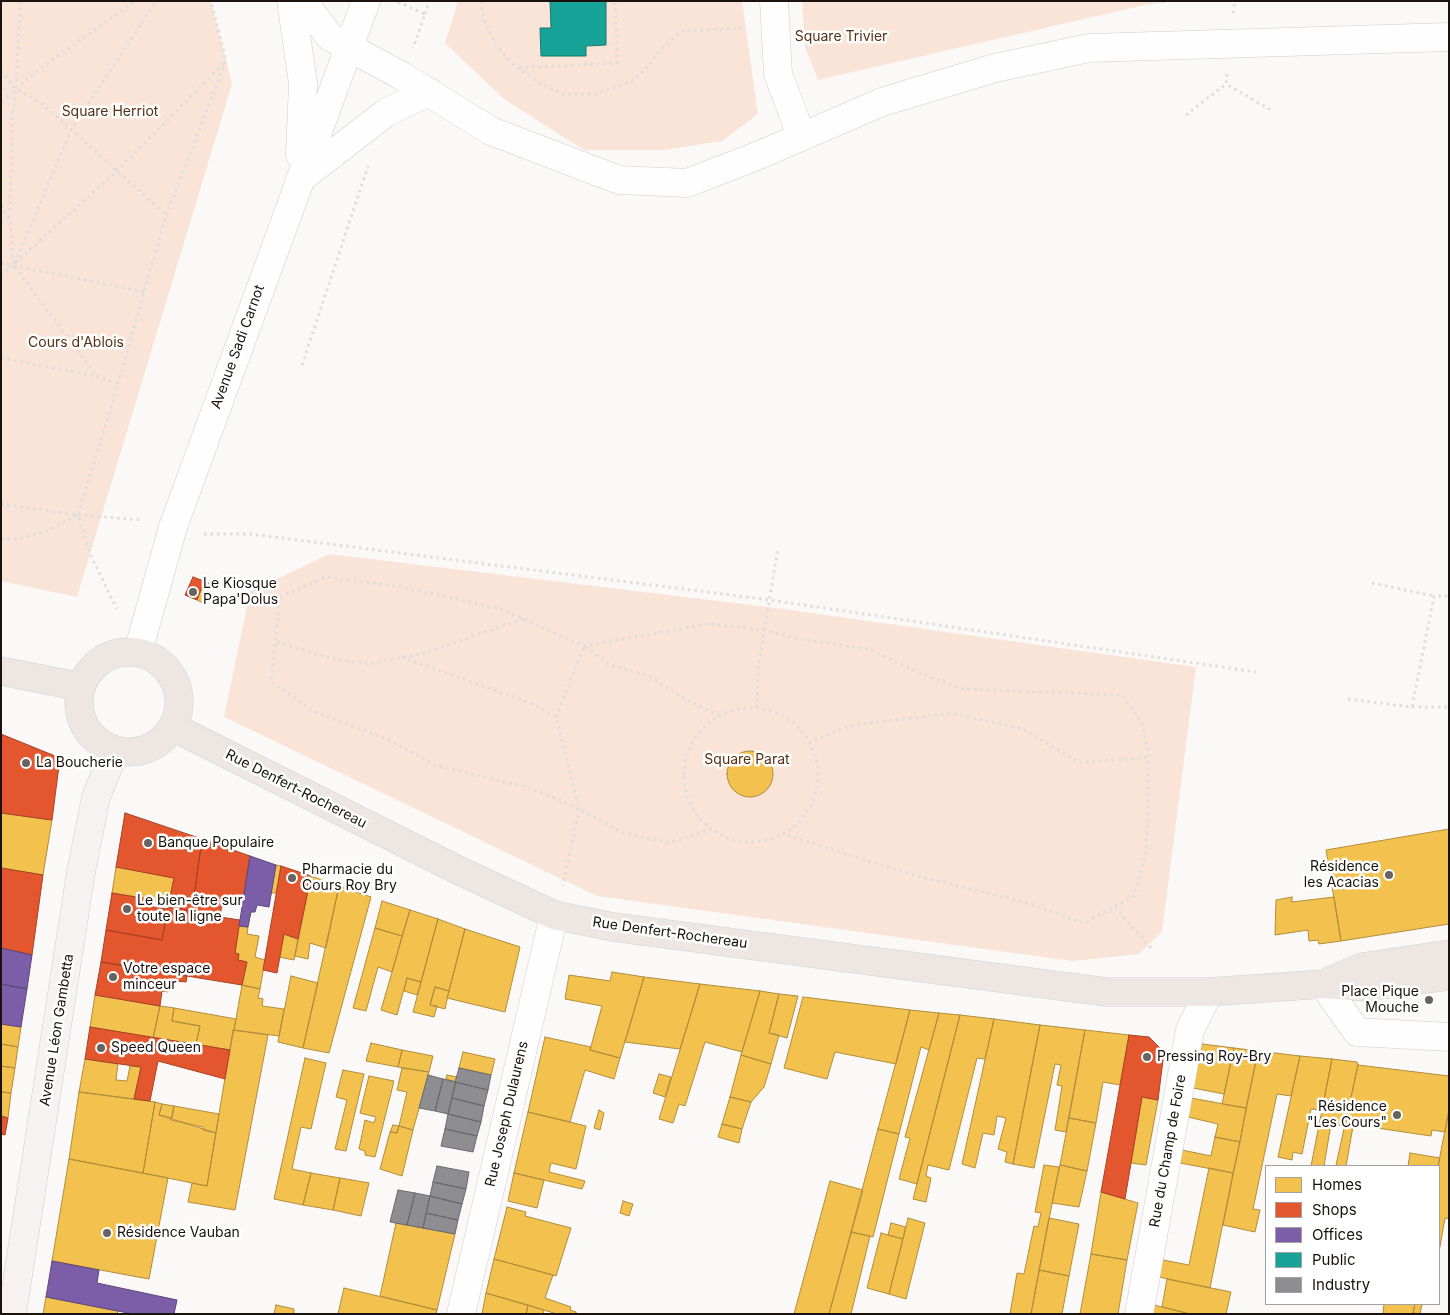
<!DOCTYPE html>
<meta charset="utf-8">
<style>
body{margin:0}
#map{position:relative;width:1450px;height:1315px;overflow:hidden;background:#fbf9f7;font-family:Inter,sans-serif}
canvas{display:block}
.frame{position:absolute;inset:0;border:2px solid #19120e;pointer-events:none}
.legend{position:absolute;left:1265px;top:1165px;width:175px;height:140px;box-sizing:border-box;background:#fff;border:1px solid #a3a09f;margin:0;padding:6px 9px;list-style:none;font-size:15px;color:#19120e}
.legend li{display:flex;align-items:center;gap:10px;height:25px}
.legend b{width:25px;border:1px solid #a3a09f}
</style>
<div id="map">
<canvas width="1450" height="1315"></canvas>
<div class="frame"></div>
<ul class="legend">
<li><b style="height:14px;background:#f2c14e"></b>Homes</li>
<li><b style="height:14px;background:#e4572e"></b>Shops</li>
<li><b style="height:14px;background:#7b5ea7"></b>Offices</li>
<li><b style="height:14px;background:#17a398"></b>Public</li>
<li><b style="height:14px;background:#8d8d92"></b>Industry</li>
</ul>
</div>
<script>
const g = document.querySelector('canvas').getContext('2d');
g.lineJoin = 'round';
function fill(path, color) { g.fillStyle = color; g.fill(path, 'evenodd'); }
const poly = rows => new Path2D(rows.map(r => 'M' + r).join(''));
function trace(path, color, width, dash) { g.strokeStyle = color; g.lineWidth = width; g.lineCap = dash ? 'butt' : 'round'; g.setLineDash(dash || []); g.stroke(path); }
function label(font, color, halo, rows, align = 'center') {
  g.font = font + ' Inter,sans-serif'; g.lineWidth = 5; g.setLineDash([]); g.textBaseline = 'middle'; g.strokeStyle = halo; g.fillStyle = color; for (const [text, x, y, turn = 0] of rows) {
    g.save(); g.translate(x, y); g.rotate((+turn || 0) * Math.PI / 180); g.textAlign = isNaN(turn) ? turn : align; if (halo) g.strokeText(text, 0, 0); g.fillText(text, 0, 0); g.restore();
  }
}
fill(poly([
 [1,1,211,1,232,84,77,597,1,581],
 [458,1,742,1,758,114,722,141,664,150,584,150,504,99,445,43],
 [802,1,1170,1,1145,5,818,80,805,47],
 [329,554,768,607,1196,667,1162,932,1139,954,1072,961,597,896,224,717,250,592]
]), '#f9e4d7');
const homes = poly([
 [204,581,210,584,203,603,197,600,204,581],
 '727 774a23 23 0 1 1 46 0a23 23 0 1 1-46 0Z',
 [1,813,52,820,43,875,1,868,1,813],
 [1449,829,1449,924,1341,941,1326,850,1449,829],
 [276,865,281,866,276,893,271,893,276,865],
 [116,867,174,878,169,902,112,893,116,867],
 [311,876,339,886,326,948,310,943,308,959,295,956,311,876],
 [339,886,371,897,329,1053,303,1048,339,886],
 [1292,897,1292,902,1334,897,1341,941,1319,944,1318,940,1309,941,1308,930,1275,935,1276,900,1292,897],
 [382,901,410,910,402,936,375,928,382,901],
 [410,910,438,919,421,982,407,978,397,1015,381,1010,410,910],
 [438,919,465,929,449,991,435,987,430,1005,437,1006,434,1017,413,1012,438,919],
 [239,926,248,927,247,934,259,936,255,957,265,960,260,989,242,985,247,962,238,960,239,954,235,953,239,926],
 [375,928,402,936,392,972,378,967,366,1011,353,1008,375,928],
 [465,929,520,947,505,1012,447,998,465,929],
 [284,934,298,939,294,960,279,957,284,934],
 [612,972,644,977,620,1058,590,1050,602,1006,565,999,569,975,610,981,612,972],
 [291,976,318,983,303,1048,278,1042,291,976],
 [644,977,700,984,680,1049,625,1042,644,977],
 [407,978,421,982,417,995,404,991,407,978],
 [163,983,169,984,168,992,162,991,163,983],
 [700,984,760,991,742,1052,705,1042,685,1106,679,1104,673,1123,659,1119,700,984],
 [242,985,260,989,258,998,263,999,262,1006,284,1009,279,1036,234,1030,242,985],
 [435,987,449,991,445,1009,430,1005,435,987],
 [760,991,779,994,769,1033,779,1035,771,1064,741,1055,760,991],
 [779,994,798,996,787,1038,769,1033,779,994],
 [95,995,160,1006,153,1038,90,1027,95,995],
 [803,997,910,1010,896,1064,835,1052,827,1079,784,1068,803,997],
 [160,1006,174,1008,172,1021,200,1026,196,1044,153,1038,160,1006],
 [174,1008,236,1019,230,1050,196,1044,200,1026,172,1021,174,1008],
 [910,1010,939,1013,929,1050,921,1047,899,1134,878,1129,910,1010],
 [939,1013,960,1015,917,1184,899,1179,910,1138,905,1137,939,1013],
 [960,1015,994,1019,985,1059,977,1058,949,1170,928,1165,926,1176,931,1178,926,1202,913,1199,960,1015],
 [994,1019,1040,1025,1013,1164,1005,1162,1007,1152,998,1149,1006,1118,997,1116,994,1135,983,1133,975,1168,962,1164,994,1019],
 [1,1024,21,1027,18,1047,1,1044,1,1024],
 [1040,1025,1085,1030,1066,1132,1055,1130,1062,1086,1057,1085,1061,1065,1055,1064,1034,1168,1013,1164,1040,1025],
 [233,1030,268,1035,235,1210,188,1202,192,1183,207,1186,233,1030],
 [1085,1030,1129,1035,1120,1085,1103,1082,1096,1123,1069,1118,1085,1030],
 [545,1037,591,1047,590,1050,620,1058,614,1079,585,1070,570,1122,528,1112,545,1037],
 [371,1043,402,1050,398,1067,366,1061,371,1043],
 [1,1044,18,1047,15,1068,1,1066,1,1044],
 [1202,1044,1234,1048,1224,1094,1193,1088,1202,1044],
 [1234,1048,1258,1051,1246,1108,1222,1104,1234,1048],
 [402,1050,433,1056,429,1072,398,1067,402,1050],
 [1258,1051,1300,1056,1291,1096,1277,1094,1253,1209,1260,1210,1255,1232,1223,1225,1258,1051],
 [463,1052,495,1059,491,1075,459,1068,463,1052],
 [741,1055,771,1064,764,1087,751,1102,730,1097,741,1055],
 [1300,1056,1332,1059,1322,1110,1311,1109,1302,1154,1293,1152,1292,1160,1278,1157,1300,1056],
 [305,1058,326,1063,311,1129,301,1127,292,1169,311,1173,303,1205,274,1199,305,1058],
 [85,1059,118,1064,116,1080,127,1081,130,1066,141,1067,134,1099,79,1092,85,1059],
 [1332,1059,1357,1062,1358,1065,1345,1126,1331,1124,1324,1166,1311,1166,1332,1059],
 [1358,1065,1449,1076,1449,1110,1445,1132,1432,1130,1431,1136,1377,1128,1378,1124,1354,1121,1346,1166,1336,1165,1358,1065],
 [1,1066,15,1068,11,1093,1,1092,1,1066],
 [402,1068,429,1072,413,1130,399,1126,407,1092,397,1090,402,1068],
 [343,1070,364,1074,346,1151,335,1149,347,1100,336,1097,343,1070],
 [659,1074,671,1077,665,1097,653,1093,659,1074],
 [447,1075,457,1077,456,1082,446,1079,447,1075],
 [369,1076,394,1081,375,1157,365,1155,365,1151,359,1149,365,1120,374,1123,376,1117,360,1113,369,1076],
 [1,1092,11,1093,8,1118,1,1116,1,1092],
 [79,1092,155,1102,143,1173,69,1159,79,1092],
 [730,1097,751,1102,742,1129,722,1124,730,1097],
 [1142,1097,1158,1100,1146,1165,1131,1163,1142,1097],
 [1191,1098,1246,1108,1240,1142,1215,1137,1218,1124,1188,1117,1191,1098],
 [155,1102,162,1104,159,1115,216,1133,207,1186,143,1173,155,1102],
 [162,1104,174,1106,172,1118,159,1115,162,1104],
 [174,1106,219,1114,216,1133,203,1130,203,1127,171,1120,174,1106],
 [599,1110,604,1113,600,1130,594,1128,599,1110],
 [1449,1110,1449,1219,1445,1218,1439,1252,1438,1166,1449,1110],
 [528,1112,586,1126,576,1169,551,1163,549,1172,585,1181,582,1189,514,1173,528,1112],
 [1069,1118,1096,1123,1087,1171,1060,1165,1069,1118],
 [722,1124,742,1129,739,1143,718,1137,722,1124],
 [393,1125,399,1126,397,1133,390,1132,393,1125],
 [399,1126,413,1130,402,1176,380,1169,390,1132,397,1133,399,1126],
 [878,1129,899,1134,873,1237,851,1232,878,1129],
 [1215,1137,1240,1142,1233,1173,1180,1163,1182,1150,1211,1156,1215,1137],
 [1410,1153,1440,1158,1438,1166,1408,1166,1410,1153],
 [69,1159,168,1178,149,1279,52,1261,69,1159],
 [1044,1165,1059,1167,1031,1314,1010,1314,1017,1273,1024,1274,1034,1226,1038,1227,1041,1213,1035,1212,1044,1165],
 [1060,1165,1087,1171,1079,1207,1052,1203,1060,1165],
 [1209,1168,1233,1173,1210,1288,1159,1277,1163,1260,1189,1265,1209,1168],
 [311,1173,340,1178,333,1210,303,1205,311,1173],
 [514,1173,544,1180,537,1208,508,1201,514,1173],
 [340,1178,369,1183,361,1216,333,1210,340,1178],
 [830,1181,863,1190,829,1314,794,1314,830,1181],
 [1101,1192,1138,1203,1127,1260,1091,1254,1101,1192],
 [623,1201,633,1204,629,1216,620,1213,623,1201],
 [507,1207,526,1212,525,1216,571,1228,556,1276,494,1259,507,1207],
 [908,1218,925,1223,906,1299,889,1294,908,1218],
 [1049,1218,1079,1224,1069,1276,1039,1270,1049,1218],
 [396,1223,455,1234,437,1310,380,1296,396,1223],
 [891,1223,906,1227,903,1239,888,1235,891,1223],
 [851,1232,870,1236,851,1314,829,1314,851,1232],
 [881,1233,903,1239,889,1294,867,1288,881,1233],
 [1091,1254,1127,1260,1118,1314,1080,1314,1091,1254],
 [494,1259,553,1275,545,1298,571,1307,570,1310,576,1312,576,1314,557,1314,486,1293,494,1259],
 [1039,1270,1069,1276,1062,1314,1031,1314,1039,1270],
 [1167,1279,1231,1292,1226,1314,1190,1314,1162,1307,1167,1279],
 [344,1288,437,1310,436,1314,338,1314,344,1288],
 [486,1293,528,1305,526,1314,482,1314,486,1293],
 [46,1297,118,1311,117,1314,43,1314,46,1297],
 [1384,1304,1415,1304,1413,1314,1383,1314,1384,1304],
 [1415,1304,1422,1304,1420,1314,1413,1313,1415,1304],
 [276,1305,294,1309,294,1314,274,1314,276,1305],
 [528,1305,544,1310,543,1314,526,1314,528,1305],
 [1154,1305,1190,1314,1153,1314,1154,1305]
]);
fill(homes, '#f2c14e');
trace(homes, '#b18c3b', 1);
const shops = poly([
 [193,577,204,581,197,600,185,595,193,577],
 [1,734,60,758,52,820,1,813,1,734],
 [125,813,202,839,192,911,168,907,174,878,116,867,125,813],
 [202,839,250,856,243,901,223,897,220,917,240,920,235,953,239,954,238,960,247,962,242,985,101,962,106,930,162,940,168,907,192,911,202,839],
 [281,866,311,876,298,939,284,934,277,973,263,970,281,866],
 [1,868,43,875,32,955,1,948,1,868],
 [112,893,147,899,146,906,168,909,162,940,106,930,112,893],
 [101,962,187,976,186,982,176,981,175,986,163,983,160,1006,95,995,101,962],
 [90,1027,230,1050,225,1079,158,1061,150,1101,134,1099,141,1067,85,1059,90,1027],
 [1129,1035,1149,1037,1164,1052,1158,1100,1142,1097,1125,1199,1101,1192,1129,1035],
 [1,1116,8,1118,5,1135,1,1134,1,1116]
]);
fill(shops, '#e4572e');
trace(shops, '#a74224', 1);
const offices = poly([
 [250,856,276,865,269,907,257,905,255,912,251,912,248,927,239,926,250,856],
 [1,948,32,955,27,989,1,984,1,948],
 [1,984,27,989,21,1027,1,1024,1,984],
 [52,1261,99,1270,97,1283,177,1300,174,1314,133,1314,46,1297,52,1261]
]);
fill(offices, '#7b5ea7');
trace(offices, '#5e4779', 1);
const public = poly([
 [550,1,606,1,606,45,586,46,586,56,541,56,540,28,551,28,550,1]
]);
fill(public, '#17a398');
trace(public, '#18786f', 1);
const industry = poly([
 [459,1068,491,1075,488,1090,455,1082,459,1068],
 [428,1075,443,1079,435,1111,419,1108,428,1075],
 [443,1079,456,1082,448,1114,435,1111,443,1079],
 [455,1082,488,1090,484,1106,452,1098,455,1082],
 [452,1098,484,1106,481,1122,448,1114,452,1098],
 [448,1114,481,1122,477,1136,445,1129,448,1114],
 [445,1129,477,1136,473,1152,441,1146,445,1129],
 [437,1166,469,1172,466,1189,433,1182,437,1166],
 [433,1182,466,1189,462,1204,430,1196,433,1182],
 [398,1190,415,1193,407,1225,390,1222,398,1190],
 [415,1193,430,1196,423,1228,407,1225,415,1193],
 [430,1196,462,1204,458,1220,426,1213,430,1196],
 [426,1213,458,1220,455,1234,423,1228,426,1213]
]);
fill(industry, '#8d8d92');
trace(industry, '#6a686a', 1);
const minor = poly([
 [291,1,303,83,300,155],
 [303,1,330,37,402,76,491,131,619,180,687,183,757,156,882,102,995,68,1089,48,1449,37],
 [774,1,778,74,801,135],
 [300,179,387,112,429,92],
 [138,652,173,527,366,1],
 [1323,984,1357,1032,1449,1037],
 [461,1314,554,915],
 [1139,1314,1190,1030,1209,992]
]);
const secondary = poly([
 [12,1314,81,872,96,797,115,750]
]);
const primary = poly([
 '79 702a50 50 0 1 1 100 0a50 50 0 1 1-100 0Z',
 [1,671,81,687],
 [173,727,460,871,554,915,613,927,1106,992,1209,992,1323,984,1366,987,1449,976],
 [1329,981,1362,967,1449,954]
]);
trace(minor, '#d1ccc9', 29);
trace(secondary, '#d1ccc9', 29);
trace(primary, '#d4d2d0', 29);
trace(poly([
 [20,1,16,89,43,104,166,215],
 [481,1,483,16,495,44,512,63,535,81,563,94,596,94,632,81,647,68,664,45,682,31,746,28],
 [398,2,425,14,413,48],
 [1163,3,1163,1],
 [1233,13,1235,1],
 [425,14,429,1],
 [519,68,617,63,615,1],
 [1,71,16,89,12,121,10,220],
 [1227,74,1226,84,1271,110],
 [1,101,40,69,135,1],
 [1186,115,1226,84],
 [1,205,10,222,14,266,97,376],
 [1,263,145,292],
 [15,263,71,130,156,1],
 [1,276,117,171,224,63],
 [1,358,97,376,118,384,78,515,90,554,117,609],
 [302,365,368,166],
 [118,384,166,215,226,61,211,1],
 [1,504,78,515,142,520],
 [204,534,250,534,770,600,1256,672],
 [1,539,18,539,47,531,77,515],
 [1372,583,1434,596],
 [250,592,280,597,271,682,315,712,389,740,435,765,526,787,562,801,624,833,670,843,711,829],
 [280,597,326,577,402,587,498,608,584,646,707,624,765,630,795,638,868,649,925,675,962,689,1122,695,1143,725,1149,757,1146,853,1134,896,1084,923,1025,902,917,876,783,834],
 [277,642,333,659,368,664,425,653,523,619],
 [402,657,533,704,556,717,579,809,563,886],
 [1348,699,1412,707,1434,596,1449,596],
 [1412,707,1449,707],
 [757,708,758,668,778,548],
 '684 775a67 67 0 1 1 134 0a67 67 0 1 1-134 0Z',
 [556,717,584,646,610,665,649,676,682,697,720,716],
 [809,743,849,726,951,713,1023,729,1080,763,1149,757],
 [1115,907,1152,949]
]), '#dfdedd', 3, [2.5, 4]);
trace(minor, '#fefefe', 28);
trace(secondary, '#f5f2f1', 28);
trace(primary, '#ede6e3', 28);
for (const [x, y, r, color] of [
 [193,592,5,"#686360"],
 [26,763,5,"#686360"],
 [148,843,5,"#686360"],
 [1389,875,5,"#686360"],
 [292,878,5,"#686360"],
 [127,909,5,"#686360"],
 [113,977,5,"#686360"],
 [1429,1000,5,"#686360"],
 [101,1048,5,"#686360"],
 [1147,1057,5,"#686360"],
 [1397,1115,5,"#686360"],
 [107,1233,5,"#686360"]
]) { const dot = new Path2D(); dot.arc(x, y, r, 0, 2 * Math.PI); g.fillStyle = color; g.fill(dot); trace(dot, '#fff', 2); }
label('14px', '#572f14', '#fff', [
 ["Square Trivier",841,37],
 ["Square Herriot",110,112],
 ["Cours d'Ablois",76,343],
 ["Square Parat",747,760]
]);
label('14px', '#19120e', '#fff', [
 ["Avenue Sadi Carnot",238,347,-70],
 ["Rue Denfert-Rochereau",296,789,27],
 ["Rue Denfert-Rochereau",670,933,8],
 ["Avenue Léon Gambetta",57,1030,-81],
 ["Rue Joseph Dulaurens",507,1114,-77],
 ["Rue du Champ de Foire",1168,1151,-80]
]);
label('14px', '#19120e', '#fff', [
 ["Le Kiosque",203,584],
 ["Papa'Dolus",203,600],
 ["La Boucherie",36,763],
 ["Banque Populaire",158,843],
 ["Résidence",1379,867,"right"],
 ["les Acacias",1379,883,"right"],
 ["Pharmacie du",302,870],
 ["Cours Roy Bry",302,886],
 ["Le bien-être sur",137,901],
 ["toute la ligne",137,917],
 ["Votre espace",123,969],
 ["minceur",123,985],
 ["Place Pique",1419,992,"right"],
 ["Mouche",1419,1008,"right"],
 ["Speed Queen",111,1048],
 ["Pressing Roy-Bry",1157,1057],
 ["Résidence",1387,1107,"right"],
 ["\"Les Cours\"",1387,1123,"right"],
 ["Résidence Vauban",117,1233]
], 'left');
</script>
